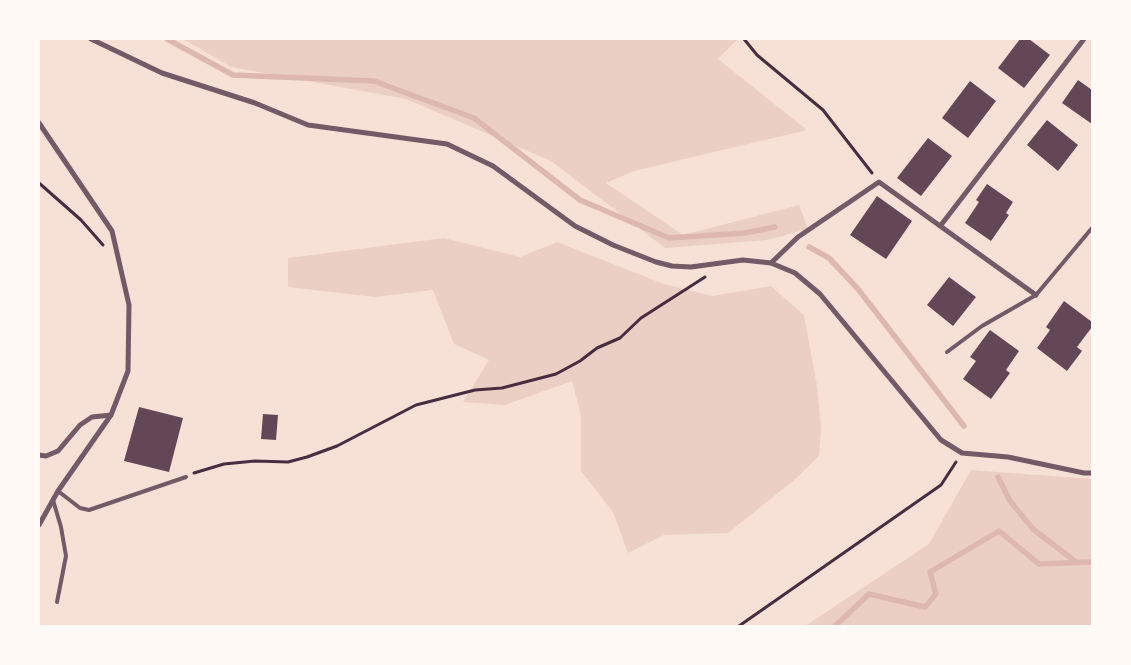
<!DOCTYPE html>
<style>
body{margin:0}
#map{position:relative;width:1131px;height:665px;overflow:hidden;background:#f7e1d7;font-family:"Source Serif 4",serif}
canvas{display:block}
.frame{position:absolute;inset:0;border:40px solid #fffaf5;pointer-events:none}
</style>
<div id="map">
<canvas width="1131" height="665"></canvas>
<div class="frame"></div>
</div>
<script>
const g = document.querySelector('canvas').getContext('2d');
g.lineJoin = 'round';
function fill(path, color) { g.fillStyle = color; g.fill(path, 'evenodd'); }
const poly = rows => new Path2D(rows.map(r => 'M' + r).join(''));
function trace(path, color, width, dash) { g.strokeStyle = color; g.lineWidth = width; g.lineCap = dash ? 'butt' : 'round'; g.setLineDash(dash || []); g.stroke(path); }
fill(poly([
 [183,39,738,39,718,59,807,130,634,171,606,183,683,235,799,205,808,229,767,240,665,248,551,161,406,99,231,67],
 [444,238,520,257,557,242,664,284,712,296,771,286,804,315,817,386,821,427,819,456,793,481,728,533,664,535,628,553,613,512,581,471,581,416,572,381,505,405,463,402,489,360,454,344,433,290,374,297,288,287,288,258],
 [971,470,1092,479,1092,626,805,626,929,544]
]), '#ebcfc5');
trace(poly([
 [167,39,233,75,374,81,474,118,580,200,669,238,745,233,775,227],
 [809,247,829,258,858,289,964,426],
 [998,477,1010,501,1033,529,1076,562],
 [835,626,869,594,925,607,936,594,930,572,999,531,1039,564,1092,562]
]), '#dcb8b0', 5.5);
fill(poly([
 [1020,39,1029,39,1050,55,1024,88,998,68],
 [1078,80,1092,90,1092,124,1062,103],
 [970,81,996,101,968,138,942,118],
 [1047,120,1078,145,1058,171,1027,145],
 [928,138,952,156,921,196,897,178],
 [987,184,1013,202,1006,213,1009,215,991,241,965,223,979,202,976,200],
 [877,196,912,221,886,259,850,235],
 [949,277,976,297,953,326,927,305],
 [1064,301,1092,322,1092,327,1077,347,1082,351,1067,371,1037,348,1050,330,1046,327],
 [990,330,1019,351,1006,370,1010,373,991,399,963,379,976,361,970,357],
 [139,407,183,418,169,472,124,461],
 [263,414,278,415,276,440,261,439]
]), '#644757');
trace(poly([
 [744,39,757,55,823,110,872,173],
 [39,183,81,220,103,245],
 [194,473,224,464,255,461,288,462,307,457,337,446,416,405,475,390,502,388,556,374,580,361,597,348,620,338,641,318,705,277],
 [739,626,941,485,956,462]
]), '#4a2c40', 3);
trace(poly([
 [947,352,982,326,1036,295,1092,228],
 [58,491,80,508,89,510,186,477],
 [53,500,61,527,66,556,57,602]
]), '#755966', 4);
trace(poly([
 [91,39,162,73,255,103,308,125,447,144,493,166,575,226,613,245,656,262,672,266,691,267,743,260,771,263,795,273,820,294,941,440,962,453,1008,457,1084,473,1092,473],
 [39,123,112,231,129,305,128,371,111,415,58,491,39,525],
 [941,225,1084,39],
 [771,263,798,237,879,182,1036,295],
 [39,455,46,456,58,451,80,425,92,417,111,415]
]), '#755966', 5);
</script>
